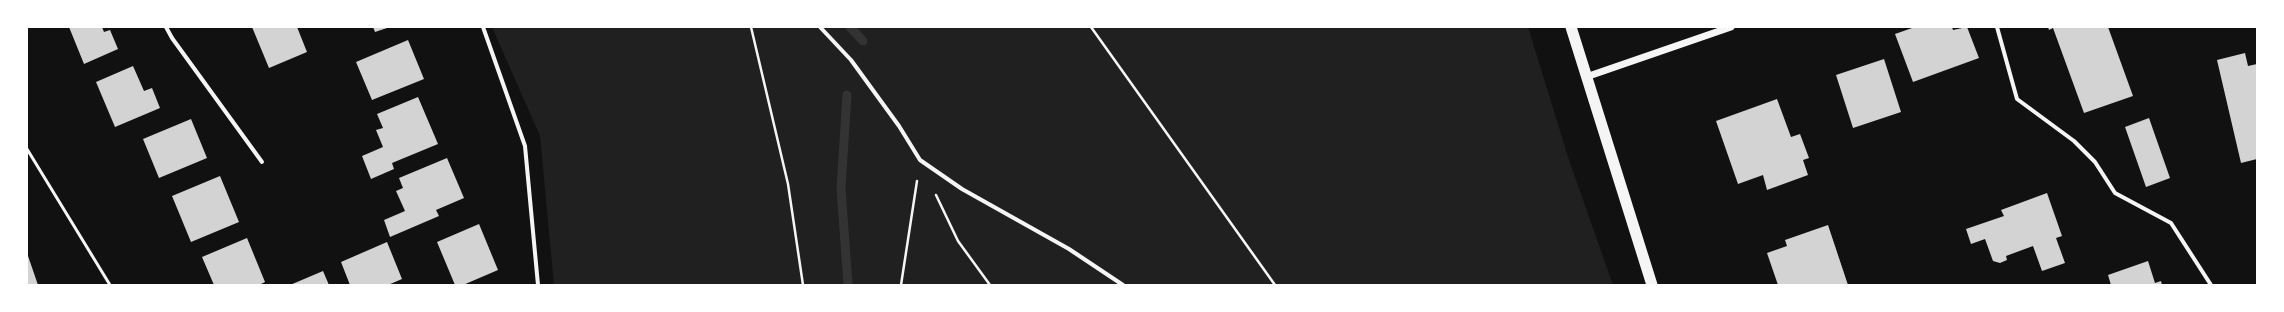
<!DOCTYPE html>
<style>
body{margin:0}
#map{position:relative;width:2284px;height:312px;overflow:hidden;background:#111;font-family:"Sofia Sans Condensed",sans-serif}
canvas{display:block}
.frame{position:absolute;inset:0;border:28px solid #fff;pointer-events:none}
</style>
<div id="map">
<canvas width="2284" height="312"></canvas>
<div class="frame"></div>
</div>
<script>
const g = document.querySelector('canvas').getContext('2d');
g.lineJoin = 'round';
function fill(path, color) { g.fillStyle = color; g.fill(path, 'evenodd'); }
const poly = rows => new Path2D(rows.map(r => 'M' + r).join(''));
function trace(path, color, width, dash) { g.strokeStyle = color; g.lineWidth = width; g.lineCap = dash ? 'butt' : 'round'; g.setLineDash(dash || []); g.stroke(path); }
fill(poly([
 [492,27,1528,27,1569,160,1613,285,554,285,540,136]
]), '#202020');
trace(poly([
 [850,27,863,41],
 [847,95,841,188,848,285]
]), '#333', 9);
fill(poly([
 [69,27,102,27,104,32,110,30,118,49,84,64],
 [252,27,297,27,307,52,269,68],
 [373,27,390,27,375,32],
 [1915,27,1952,27,1953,30,1967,27,1979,58,1913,82,1895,34],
 [2048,27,2108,27,2133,96,2084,113,2053,28,2049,30],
 [408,40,424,79,372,100,356,62],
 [2245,53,2248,66,2257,64,2257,159,2241,163,2217,60],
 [1884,59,1901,112,1853,128,1836,75],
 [133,66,144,91,152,88,160,108,115,127,96,82],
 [418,97,438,144,392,163,394,169,371,179,362,156,383,147,376,130,383,128,377,114],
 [1777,99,1791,137,1800,134,1809,158,1803,160,1808,175,1767,190,1763,175,1738,184,1716,121],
 [2149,118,2170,178,2146,187,2125,127],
 [191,119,207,158,159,178,143,139],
 [447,158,464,198,436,210,439,216,390,237,384,220,405,211,396,191,403,188,399,178],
 [220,176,239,222,191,242,172,196],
 [2047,193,2062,236,2056,238,2065,263,2042,271,2033,246,2006,256,2007,260,2000,263,1993,261,1985,239,1971,244,1966,229,2004,216,2001,210],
 [479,224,498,270,463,285,455,285,437,242],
 [1828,225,1848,285,1778,285,1767,253,1787,246,1785,240],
 [247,238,265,282,259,285,214,285,202,257],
 [387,242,402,279,388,285,350,285,341,262],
 [27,253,38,285,27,285],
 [2148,261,2155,283,2161,281,2162,285,2111,285,2108,275],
 [323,271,329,285,290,285]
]), '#d3d3d3');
trace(poly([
 [751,27,788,184,803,285],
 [1091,27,1275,285],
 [936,195,958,241,990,285],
 [901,285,917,181]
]), '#f5f5f5', 2.5);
trace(poly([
 [27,149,110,285]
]), '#f5f5f5', 3);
trace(poly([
 [166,27,172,38,262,162],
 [483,27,525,146,538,285],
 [820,27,851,60,899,126,920,160,962,189,1069,249,1123,285],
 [1997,27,2017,99,2074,141,2095,162,2115,193,2171,223,2211,285]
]), '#f5f5f5', 4);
trace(poly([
 [1586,77,1731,27]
]), '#f5f5f5', 7);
trace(poly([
 [1571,27,1652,285]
]), '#f5f5f5', 11);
</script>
